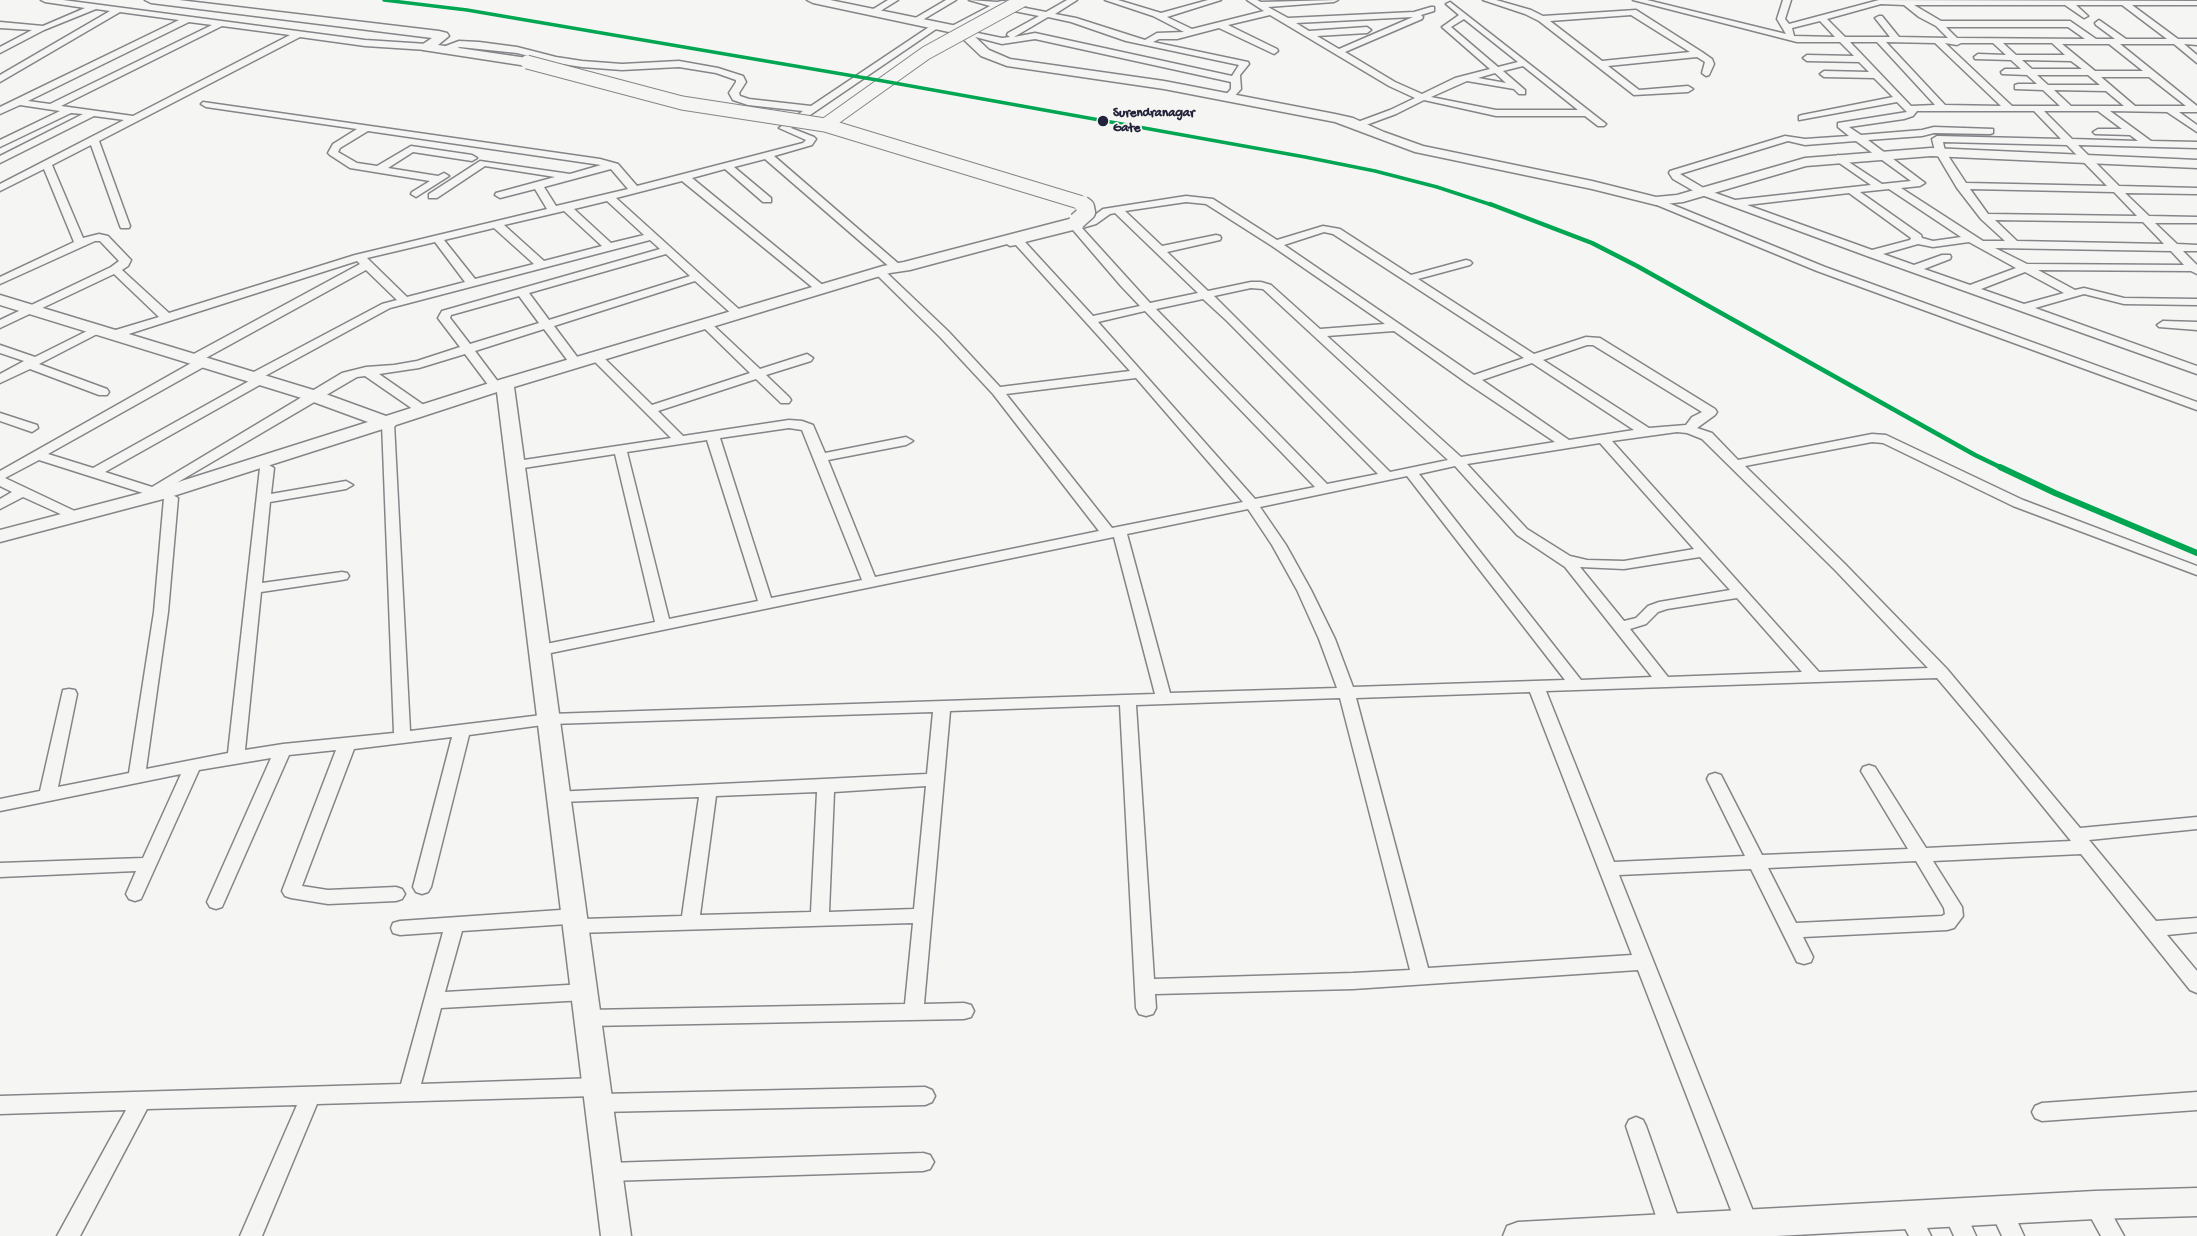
<!DOCTYPE html>
<style>
body{margin:0}
canvas{display:block;background:#f5f5f3}
</style>
<canvas width="2197" height="1236"></canvas>
<script>
const g = document.querySelector('canvas').getContext('2d');
g.lineJoin = 'round';
const poly = rows => new Path2D(rows.map(r => 'M' + r).join(''));
function trace(path, color, width, dash) { g.strokeStyle = color; g.lineWidth = width; g.lineCap = dash ? 'butt' : 'round'; g.setLineDash(dash || []); g.stroke(path); }
function fill(path, color) { g.fillStyle = color; g.fill(path, 'evenodd'); }
function label(font, color, halo, rows, align = 'center') {
  g.font = font + ' "Gochi Hand",sans-serif'; g.lineWidth = 3.5; g.setLineDash([]); g.textBaseline = 'middle'; g.strokeStyle = halo; g.fillStyle = color; for (const [text, x, y, turn = 0] of rows) {
    g.save(); g.translate(x, y); g.rotate((+turn || 0) * Math.PI / 180); g.textAlign = isNaN(turn) ? turn : align; if (halo) g.strokeText(text, 0, 0); g.fillText(text, 0, 0); g.restore();
  }
}
const street = poly([
 [41,0,63,0,365,40,427,44,431,47,427,50,365,46,300,37,99,141,130,226,129,228,121,228,120,226,91,145,52,165,83,238,99,234,108,236,131,260,128,266,122,270,169,313,355,255,547,209,535,189,500,198,495,195,496,193,555,177,485,166,437,198,429,198,429,194,480,161,570,174,601,165,368,131,340,148,338,152,357,163,377,166,411,146,472,155,477,158,472,161,413,152,388,168,438,176,444,173,449,176,416,197,411,194,412,192,430,181,350,168,330,155,328,153,333,144,357,129,206,107,201,104,203,102,600,159,618,164,637,186,803,143,806,140,779,128,803,111,748,105,733,100,729,93,736,82,736,80,716,73,679,67,622,70,582,67,556,63,517,53,460,47,446,52,443,51,443,47,459,41,479,42,517,47,556,57,582,61,622,64,679,61,718,68,743,76,746,82,739,93,740,96,749,99,811,106,935,23,942,25,791,128,814,137,816,139,812,145,774,156,900,265,902,267,900,269,892,269,765,159,734,167,771,198,771,202,763,202,725,169,692,178,825,287,827,289,825,291,817,291,682,181,616,198,742,312,744,314,742,316,734,316,695,281,554,326,581,362,579,365,571,365,544,329,475,351,502,387,500,390,492,390,465,354,419,368,379,374,428,408,430,411,424,415,420,414,365,376,357,377,144,502,137,498,143,493,39,460,5,478,81,514,83,517,81,520,76,521,23,497,0,509,0,499,12,492,0,486,0,471,193,362,188,359,190,356,360,264,357,261,113,339,107,335,109,332,159,317,114,274,0,328,0,320,111,267,119,261,100,241,95,241,0,284,0,277,74,242,44,169,0,191,0,184,124,120,94,116,0,163,0,156,83,114,71,113,0,147,0,140,60,111,20,105,0,114,0,107,179,20,120,12,0,82,0,75,110,11,96,9,44,30,0,53,0,47,32,30,0,28,0,22,43,26,85,8,45,2,41,0],
 [189,22,212,25,50,104,28,101,189,22],
 [222,26,290,35,133,116,61,106,222,26],
 [611,169,628,189,556,206,544,187,611,169],
 [607,201,644,235,611,243,574,209,607,201],
 [564,211,602,246,544,261,504,225,564,211],
 [494,228,534,264,475,279,444,240,494,228],
 [650,240,660,249,442,311,438,318,460,347,417,361,394,365,366,367,342,373,152,487,105,472,265,382,267,379,265,376,390,308,650,240],
 [435,242,465,282,407,297,367,258,435,242],
 [666,254,690,276,549,320,529,293,666,254],
 [366,270,397,300,382,304,250,374,248,377,251,380,93,468,48,454,207,365,209,362,204,359,366,270],
 [519,296,539,323,470,344,450,318,451,315,519,296],
 [888,0,898,0,877,13,870,11,888,0],
 [946,0,956,0,919,22,912,20,946,0],
 [969,0,997,2,1002,1,1005,1,1005,4,1046,12,1067,0,1077,0,1055,14,1076,18,1145,40,1157,33,1184,32,1153,16,1105,0,1118,0,1161,13,1208,0,1221,0,1167,17,1192,29,1264,11,1247,0,1257,0,1261,2,1338,0,1334,2,1268,7,1288,18,1414,12,1431,7,1434,7,1434,11,1421,15,1423,17,1422,19,1345,52,1395,82,1422,94,1455,78,1490,69,1442,27,1459,15,1446,4,1450,2,1606,124,1604,126,1598,126,1585,116,1496,116,1424,100,1396,114,1358,128,1353,125,1355,123,1390,110,1415,98,1389,86,1270,15,1228,25,1277,49,1278,51,1274,54,1219,28,1177,39,1159,39,1153,42,1248,62,1249,64,1240,75,1241,89,1231,100,1228,101,1223,98,1231,89,1231,82,1035,39,1002,44,964,34,968,31,1002,38,1010,37,1007,35,1008,33,1039,16,999,8,956,31,950,31,950,27,990,6,969,0],
 [1048,17,1071,22,1126,41,1239,65,1232,76,1035,33,1014,37,1048,17],
 [1413,17,1339,49,1317,36,1367,33,1371,30,1367,27,1309,31,1296,23,1413,17],
 [1464,19,1518,62,1498,67,1451,27,1464,19],
 [1523,66,1578,110,1496,110,1431,97,1467,81,1514,89,1519,94,1525,94,1525,90,1503,71,1523,66],
 [1495,73,1506,83,1478,78,1495,73],
 [1483,0,1496,0,1531,10,1543,16,1636,10,1702,52,1712,59,1714,64,1709,75,1706,76,1702,73,1705,62,1697,57,1608,66,1639,90,1688,86,1693,89,1688,92,1634,95,1539,21,1525,14,1483,0],
 [1631,15,1690,52,1602,61,1550,21,1631,15],
 [1633,0,1647,0,1786,34,1777,19,1783,0,1791,0,1785,19,1789,24,1879,0,2197,1,2197,5,2132,5,2178,39,2197,39,2197,45,2184,44,2197,55,2197,63,2174,44,2120,44,2197,106,2197,112,2179,112,2197,125,2197,132,2167,112,2110,111,2151,141,2197,142,2197,148,2078,145,2119,186,2197,188,2197,194,2125,193,2149,216,2197,217,2197,223,2155,223,2177,244,2197,245,2197,251,2183,251,2197,265,2197,274,2191,271,2038,270,2075,290,2084,288,2124,298,2197,299,2197,305,2124,304,2084,294,2035,308,2197,366,2197,374,1867,256,1699,194,1673,179,1669,173,1670,171,1785,136,1805,139,1849,136,1838,127,1838,123,1907,112,1897,102,1799,120,1799,116,1802,115,1893,97,1874,78,1824,77,1820,74,1824,71,1869,72,1859,62,1807,61,1803,58,1807,55,1854,56,1840,42,1797,42,1633,0],
 [1881,4,1904,5,1919,17,1936,26,1948,38,1899,37,1882,16,1879,16,1875,18,1890,37,1845,37,1827,19,1881,4],
 [1914,5,2065,5,2084,18,2088,16,2076,5,2122,5,2167,39,2126,39,2099,20,2095,23,2096,25,2115,39,2096,39,2070,21,1941,21,1914,5],
 [1820,21,1835,37,1794,36,1792,28,1820,21],
 [1946,27,2068,27,2085,39,1957,38,1946,27],
 [1850,42,1877,42,1935,105,1911,106,1850,42],
 [1886,42,1935,43,2001,106,1945,105,1886,42],
 [1945,43,1957,45,1961,43,1993,43,2006,55,1978,54,1974,57,1975,59,2011,60,2021,69,2005,69,2001,72,2002,74,2027,75,2037,84,2018,84,2015,85,2015,89,2043,90,2060,106,2012,106,1945,43],
 [2003,43,2052,43,2065,55,2016,55,2003,43],
 [2062,44,2109,44,2143,71,2095,71,2062,44],
 [2022,60,2071,61,2082,69,2032,69,2022,60],
 [2037,75,2088,75,2100,85,2048,85,2037,75],
 [2101,77,2149,77,2186,106,2135,106,2101,77],
 [2054,90,2106,91,2124,106,2071,106,2054,90],
 [1917,111,2034,111,2061,139,1937,136,1932,139,1935,151,1957,188,1981,219,2005,241,1983,241,1901,188,1920,186,1925,183,1868,140,1922,136,1934,133,1990,134,1993,133,1993,129,1934,127,1922,130,1861,135,1849,127,1904,119,1913,116,1917,111],
 [2044,111,2098,111,2122,129,2098,129,2093,132,2095,134,2130,135,2138,141,2072,139,2044,111],
 [1788,141,1805,145,1856,141,1911,181,1882,184,1838,155,1833,158,1835,160,1871,185,1735,200,1707,190,1680,174,1788,141],
 [1943,142,2067,145,2107,186,1966,183,1945,151,1943,142],
 [1889,189,1961,237,1933,241,1922,238,1921,235,1860,192,1889,189],
 [1970,189,2114,192,2137,216,1988,214,1970,189],
 [1849,193,1911,238,1910,240,1872,250,1747,205,1849,193],
 [1995,220,2143,222,2164,244,2017,241,1995,220],
 [1969,242,2016,268,1970,285,1924,269,1950,259,1951,257,1950,255,1942,255,1914,265,1883,254,1918,244,1933,247,1969,242],
 [1995,248,2171,251,2184,265,2027,264,1995,248],
 [2025,272,2064,293,2024,304,1981,289,2025,272],
 [1186,196,1213,199,1277,240,1323,226,1340,229,1411,275,1466,260,1470,261,1472,263,1470,265,1418,279,1534,354,1586,337,1600,338,1715,409,1717,412,1715,415,1697,428,1712,433,1738,460,1872,434,1886,435,2023,500,2197,566,2197,575,2013,506,1883,443,1872,442,1745,466,1845,564,1947,669,2080,828,2197,817,2197,829,2089,840,2156,921,2197,918,2197,932,2167,935,2197,971,2197,993,2190,990,2081,854,1933,861,1962,907,1963,916,1954,928,1947,930,1803,937,1813,957,1811,962,1804,964,1797,962,1751,869,1619,875,1763,1236,1741,1236,1638,970,1353,989,1155,994,1156,1008,1153,1014,1146,1016,1139,1014,1136,1008,1120,705,950,711,924,1004,964,1003,971,1005,974,1011,971,1017,964,1019,588,1026,581,1024,578,1018,581,1012,588,1010,905,1004,913,923,576,933,569,931,567,926,568,924,462,931,445,992,585,984,592,987,595,992,592,997,585,1000,441,1008,421,1084,597,1078,604,1081,607,1087,604,1093,601,1094,925,1087,932,1090,935,1096,932,1102,925,1105,599,1112,592,1109,589,1103,592,1097,595,1096,317,1104,262,1236,240,1236,297,1105,147,1109,80,1236,57,1236,126,1110,0,1114,0,1096,401,1084,443,932,400,935,393,933,391,928,393,923,400,921,575,909,581,911,584,916,583,919,682,916,699,797,560,802,554,800,552,796,554,792,927,774,933,712,550,724,469,735,431,887,428,892,422,894,416,892,413,887,452,737,354,749,302,886,328,890,396,887,402,889,405,894,402,899,396,901,328,904,291,898,285,896,282,891,336,750,289,755,222,907,216,909,210,907,207,902,271,758,199,770,141,899,135,901,129,899,126,894,136,871,0,877,0,863,143,858,181,774,0,811,0,799,40,791,63,690,69,689,75,690,77,694,58,787,129,773,154,612,164,498,166,495,171,494,178,498,168,612,146,769,228,753,260,468,267,464,274,468,271,494,346,481,353,485,346,489,270,502,262,583,342,572,347,573,349,576,347,579,342,580,261,592,245,750,283,744,394,733,382,423,388,419,394,423,410,731,550,714,1155,694,1114,537,541,655,536,653,533,650,536,647,541,645,655,622,615,454,517,469,510,465,517,461,671,438,594,361,596,358,604,358,652,405,750,373,705,329,703,327,705,325,709,323,713,325,760,369,807,354,813,358,811,361,766,375,789,397,791,400,789,403,781,403,756,379,658,411,683,436,789,420,802,421,813,425,825,453,906,437,913,441,906,445,828,460,875,577,1099,531,993,394,940,337,878,276,880,274,888,274,948,331,1000,387,1130,371,1016,245,1010,246,1005,243,1006,241,1088,220,1103,209,1186,196],
 [1186,202,1206,204,1272,246,1385,324,1320,329,1271,285,1261,282,1251,282,1208,291,1167,252,1220,240,1221,238,1220,236,1216,235,1162,246,1125,211,1186,202],
 [1115,213,1198,293,1150,303,1082,228,1096,224,1110,214,1115,213],
 [1073,230,1121,286,1140,306,1093,316,1025,242,1073,230],
 [1324,232,1333,234,1524,358,1474,375,1284,245,1324,232],
 [1251,288,1263,289,1448,460,1390,472,1214,296,1251,288],
 [1203,299,1227,321,1378,474,1327,484,1156,309,1203,299],
 [1145,311,1315,487,1255,499,1098,322,1145,311],
 [1394,331,1467,383,1555,442,1461,457,1327,336,1394,331],
 [1587,345,1593,345,1702,412,1692,417,1686,425,1649,428,1543,360,1587,345],
 [1532,363,1634,430,1569,440,1482,380,1532,363],
 [1136,378,1243,502,1112,528,1006,394,1136,378],
 [789,428,802,430,862,580,771,598,720,438,789,428],
 [1677,432,1687,433,1702,439,1835,570,1928,668,1819,672,1612,441,1677,432],
 [707,440,758,601,669,619,627,452,707,440],
 [1600,443,1694,549,1624,561,1587,560,1570,556,1527,529,1467,464,1600,443],
 [1455,466,1517,535,1565,567,1652,677,1581,680,1419,474,1455,466],
 [1407,476,1565,680,1353,687,1335,639,1311,590,1286,545,1260,507,1407,476],
 [1248,509,1272,545,1297,590,1319,639,1337,688,1170,693,1127,534,1248,509],
 [1700,557,1730,590,1659,602,1648,606,1636,618,1624,621,1580,567,1624,569,1700,557],
 [1737,598,1802,672,1668,677,1630,629,1646,624,1658,612,1667,609,1737,598],
 [1937,678,1981,730,2071,841,1926,848,1875,767,1869,765,1863,767,1861,771,1908,849,1762,855,1723,779,1721,775,1715,773,1709,775,1707,779,1745,856,1614,862,1546,691,1937,678],
 [1530,692,1632,955,1428,968,1356,698,1530,692],
 [1340,698,1410,970,1353,973,1154,979,1136,705,1340,698],
 [926,786,914,909,829,912,834,792,926,786],
 [817,792,811,912,700,915,716,796,817,792],
 [1916,861,1944,908,1945,914,1942,916,1796,923,1768,868,1916,861],
 [1656,198,1825,267,2197,402,2197,410,1817,271,1652,203,1651,201,1656,198],
 [2163,321,2197,322,2197,330,2159,327,2157,325,2163,321],
 [97,326,103,330,101,332,39,364,107,389,109,392,107,395,99,395,30,369,0,383,0,374,24,361,0,353,0,345,35,357,97,326],
 [0,413,37,425,38,428,32,432,0,421,0,413],
 [2197,1092,2197,1110,2042,1121,2035,1118,2032,1112,2035,1106,2042,1103,2197,1092],
 [1636,1117,1643,1120,1646,1126,1682,1228,1676,1236,1663,1235,1660,1228,1626,1126,1629,1120,1636,1117],
 [923,1153,930,1155,934,1162,930,1169,923,1171,608,1181,601,1179,597,1172,601,1165,608,1163,923,1153],
 [2095,1195,2103,1198,2124,1236,2101,1236,2084,1205,2087,1198,2095,1195],
 [2001,1200,2009,1203,2024,1236,2002,1236,1990,1210,1993,1203,2001,1200],
 [1954,1202,1962,1205,1976,1236,1954,1236,1943,1212,1946,1205,1954,1202],
 [1909,1205,1917,1208,1931,1236,1909,1236,1898,1215,1901,1208,1909,1205]
]);
const secondary = poly([
 [145,0,179,0,439,31,447,33,449,36,438,45,527,58,533,62,527,66,423,50,421,47,423,44,432,38,151,3,145,0],
 [807,0,830,0,957,26,971,33,989,50,1010,59,1164,81,1335,114,1353,118,1384,132,1423,146,1592,181,1656,197,1677,195,1805,158,1931,148,2197,160,2197,168,1931,156,1806,166,1683,202,1656,205,1592,189,1415,152,1335,122,1164,89,1007,66,981,56,963,39,949,32,813,3,807,0],
 [1077,217,1082,218,1084,221,1082,224,910,270,890,273,514,387,631,1236,601,1236,497,392,396,425,394,427,386,428,167,498,0,542,0,530,153,490,368,422,308,400,0,305,0,295,320,392,386,416,499,380,883,266,904,262,1077,217],
 [2197,1188,2197,1216,2095,1219,1776,1236,1503,1236,1507,1226,1518,1222,2095,1191,2197,1188]
]);
trace(street, '#858589', 3);
trace(secondary, '#858589', 3);
fill(street, '#f5f5f3');
fill(secondary, '#f5f5f3');
const secondaryBridgeFar1 = poly([
 [1023,0,926,53,825,125,1079,202,1084,205],
 [527,62,682,103,825,125]
]);
const secondaryBridge = poly([
 [1077,221,1087,212,1086,207,1082,204]
]);
trace(secondaryBridgeFar1, '#858589', 15, []);
trace(secondaryBridge, '#858589', 19, []);
trace(secondaryBridgeFar1, '#f5f5f3', 13);
trace(secondaryBridge, '#f5f5f3', 16);
trace(poly([
 [384,0,467,10,883,81,1305,157,1375,171,1437,187,1492,205]
]), '#00a651', 3.5);
trace(poly([
 [1490,204,1592,243,1637,266,1975,455,2002,468]
]), '#00a651', 4.5);
trace(poly([
 [2000,467,2055,493,2197,553]
]), '#00a651', 6);
for (const [x, y, r, color] of [
 [1103,121,6,"#22223b"]
]) { const dot = new Path2D(); dot.arc(x, y, r, 0, 2 * Math.PI); g.fillStyle = color; g.fill(dot); trace(dot, '#f6f6f2', 1.5); }
label('bold 13px', '#22223b', '#f6f6f2', [
 ["Surendranagar",1113,114],
 ["Gate",1113,129]
], 'left');
</script>
